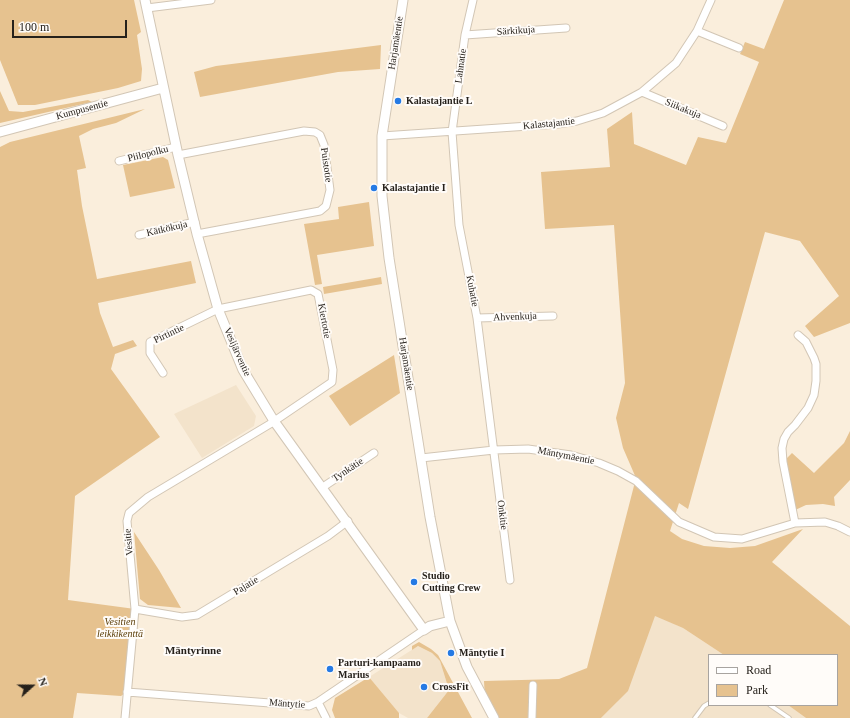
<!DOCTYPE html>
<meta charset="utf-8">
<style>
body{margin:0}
#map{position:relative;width:850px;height:718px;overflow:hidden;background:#faeedc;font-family:Georgia,serif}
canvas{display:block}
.legend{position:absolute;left:708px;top:654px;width:130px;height:52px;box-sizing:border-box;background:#fffcf9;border:1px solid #a8a4a0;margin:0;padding:5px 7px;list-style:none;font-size:12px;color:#26211b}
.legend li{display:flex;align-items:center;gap:8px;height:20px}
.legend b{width:20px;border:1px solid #a8a4a0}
.north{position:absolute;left:12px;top:666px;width:40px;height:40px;-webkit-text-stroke:3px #fffcf9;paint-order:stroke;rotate:69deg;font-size:11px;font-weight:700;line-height:16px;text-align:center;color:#26211b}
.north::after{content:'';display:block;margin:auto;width:14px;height:18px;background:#26211b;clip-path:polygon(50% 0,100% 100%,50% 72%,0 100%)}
.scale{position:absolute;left:12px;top:20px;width:115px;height:18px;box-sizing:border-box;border:2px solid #26211b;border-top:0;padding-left:5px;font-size:12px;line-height:14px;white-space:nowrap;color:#26211b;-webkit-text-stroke:3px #fffcf9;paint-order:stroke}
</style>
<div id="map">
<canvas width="850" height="718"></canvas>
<ul class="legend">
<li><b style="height:5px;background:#fff"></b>Road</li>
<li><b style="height:11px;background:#e6c28f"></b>Park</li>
</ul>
<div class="north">N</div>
<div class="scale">100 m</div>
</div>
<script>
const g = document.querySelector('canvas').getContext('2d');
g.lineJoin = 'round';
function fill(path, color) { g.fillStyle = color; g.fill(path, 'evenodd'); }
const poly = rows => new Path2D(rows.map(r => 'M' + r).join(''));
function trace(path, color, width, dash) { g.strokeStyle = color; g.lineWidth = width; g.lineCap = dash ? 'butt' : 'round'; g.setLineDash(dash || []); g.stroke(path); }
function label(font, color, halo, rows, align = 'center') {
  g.font = font + ' Georgia,serif'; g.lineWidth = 4; g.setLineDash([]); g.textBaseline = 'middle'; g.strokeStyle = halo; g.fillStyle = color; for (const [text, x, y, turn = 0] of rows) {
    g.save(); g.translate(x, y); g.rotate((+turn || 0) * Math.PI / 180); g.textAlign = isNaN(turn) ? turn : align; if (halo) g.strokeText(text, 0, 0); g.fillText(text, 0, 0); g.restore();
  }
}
fill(poly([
 [236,385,256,416,254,426,202,458,174,414],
 [655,615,683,628,724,655,709,655,709,705,788,705,806,718,601,718,617,702],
 [418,646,432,653,440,661,449,690,427,718,408,718,399,713,369,677]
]), '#f3e3cb');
fill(poly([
 [0,0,134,0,141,32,137,35,142,69,141,81,118,88,35,105,18,105,0,60],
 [784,0,850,0,850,323,814,337,805,326,839,296,800,241,765,232,688,509,679,503,670,531,682,539,704,546,730,548,755,546,803,529,772,562,850,626,850,718,806,718,788,705,837,705,837,655,724,655,683,628,655,616,628,691,601,718,496,718,485,700,484,681,559,679,587,668,636,478,623,448,616,418,625,383,614,225,545,229,541,172,610,167,607,129,632,112,634,144,686,165,698,137,726,143,759,62,740,54,745,42,764,49],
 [381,45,380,69,338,72,200,97,194,72,216,66],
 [0,91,9,111,23,112,88,100,92,102,0,123],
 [145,109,116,123,93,129,79,136,86,168,77,170,82,206,97,279,191,261,196,283,98,303,100,313,113,347,133,340,137,346,115,354,111,369,160,437,75,496,68,600,135,609,127,692,121,696,77,693,73,718,0,718,0,147,10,142],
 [163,157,168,160,175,188,130,197,123,165],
 [369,202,374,246,317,255,322,284,315,285,304,224,339,219,338,207],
 [381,277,382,284,324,294,323,287],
 [394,355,400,393,350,426,329,396],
 [850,431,850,480,834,497,835,506,823,504,806,505,793,511,783,462,792,453,814,473,844,443],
 [134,532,159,570,181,608,148,605,140,599],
 [419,642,431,649,438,655,472,718,427,718,449,690,440,661,432,653,418,646,412,650,412,646],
 [369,677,399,713,399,718,335,718,332,710,335,698]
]), '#e6c28f');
const lane = poly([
 [770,705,789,718],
 [695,718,704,706,709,703]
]);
const street = poly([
 [473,0,465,35,452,132,459,225,477,318,510,580],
 [147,8,211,0],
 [697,31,739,48],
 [465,35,566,28],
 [642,92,723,126],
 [382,136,558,124,577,121,603,113,642,92,676,63,697,31,711,0],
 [178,155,304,131,315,132,320,135,324,145,330,190,326,206,320,211,197,234],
 [119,161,176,147],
 [139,235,195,222],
 [477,318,553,316],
 [421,458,494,450,528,449,571,455,599,463,618,471,636,481,679,522,714,537,742,539,795,523,825,522,838,526,850,532],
 [323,487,374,453],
 [795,523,783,462,782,448,784,439,788,432,795,425,808,408,814,395,816,381,816,364,814,358,806,342,798,335],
 [135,609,182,617,197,615,328,536,348,521],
 [127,692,309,706,318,702,424,630],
 [318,702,326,718],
 [125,718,135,609,127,521,129,513,148,497,270,424,332,382,333,370,318,294,311,290,218,309,150,342,150,353,163,373],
 [532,718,533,685]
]);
const secondary = poly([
 [145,0,178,155,197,234,218,309,243,370,274,421,424,630,430,626,450,621],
 [403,0,382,136,382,196,389,258,430,517,450,621,467,667,494,718],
 [0,132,163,88]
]);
trace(lane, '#d2c6b5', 5.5);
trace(street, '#d2c6b5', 9);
trace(secondary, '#d2c6b5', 11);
trace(lane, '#fff', 3.5);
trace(street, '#fff', 7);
trace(secondary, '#fff', 9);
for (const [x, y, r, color] of [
 [398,101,4,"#257ae4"],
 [374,188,4,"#257ae4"],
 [414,582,4,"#257ae4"],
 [451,653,4,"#257ae4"],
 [330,669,4,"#257ae4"],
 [424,687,4,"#257ae4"]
]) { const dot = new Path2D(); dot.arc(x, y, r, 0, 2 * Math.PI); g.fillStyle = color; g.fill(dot); trace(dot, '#fffcf9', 1.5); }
label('10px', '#26211b', '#fffcf9', [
 ["Särkikuja",516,31,-4],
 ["Harjamäentie",396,43,-81],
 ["Lahnatie",461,66,-82],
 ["Siikakuja",683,109,22],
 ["Kumpusentie",82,110,-15],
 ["Kalastajantie",549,124,-6],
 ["Piilopolku",148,154,-14],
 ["Puistotie",326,165,82],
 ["Kätkökuja",167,229,-13],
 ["Kuhatie",472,291,79],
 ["Ahvenkuja",515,317,-2],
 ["Kiertotie",324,321,80],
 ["Pirtintie",169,334,-25],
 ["Vesijärventie",237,352,66],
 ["Harjamäentie",406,364,81],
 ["Mäntymäentie",566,456,11],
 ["Tynkätie",348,470,-34],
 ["Onkitie",502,515,83],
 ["Vesitie",129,542,-95],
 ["Pajatie",246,586,-31],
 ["Mäntytie",287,704,4]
]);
label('bold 10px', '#26211b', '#fffcf9', [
 ["Kalastajantie L",406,101],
 ["Kalastajantie I",382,188],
 ["Studio",422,576],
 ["Cutting Crew",422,588],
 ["Mäntytie I",459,653],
 ["Parturi-kampaamo",338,663],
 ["Marius",338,675],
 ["CrossFit",432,687]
], 'left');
label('italic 10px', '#5d400b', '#fffcf9', [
 ["Vesitien",120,622],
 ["leikkikenttä",120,634]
]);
label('bold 11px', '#26211b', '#fffcf9', [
 ["Mäntyrinne",193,651]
]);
</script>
